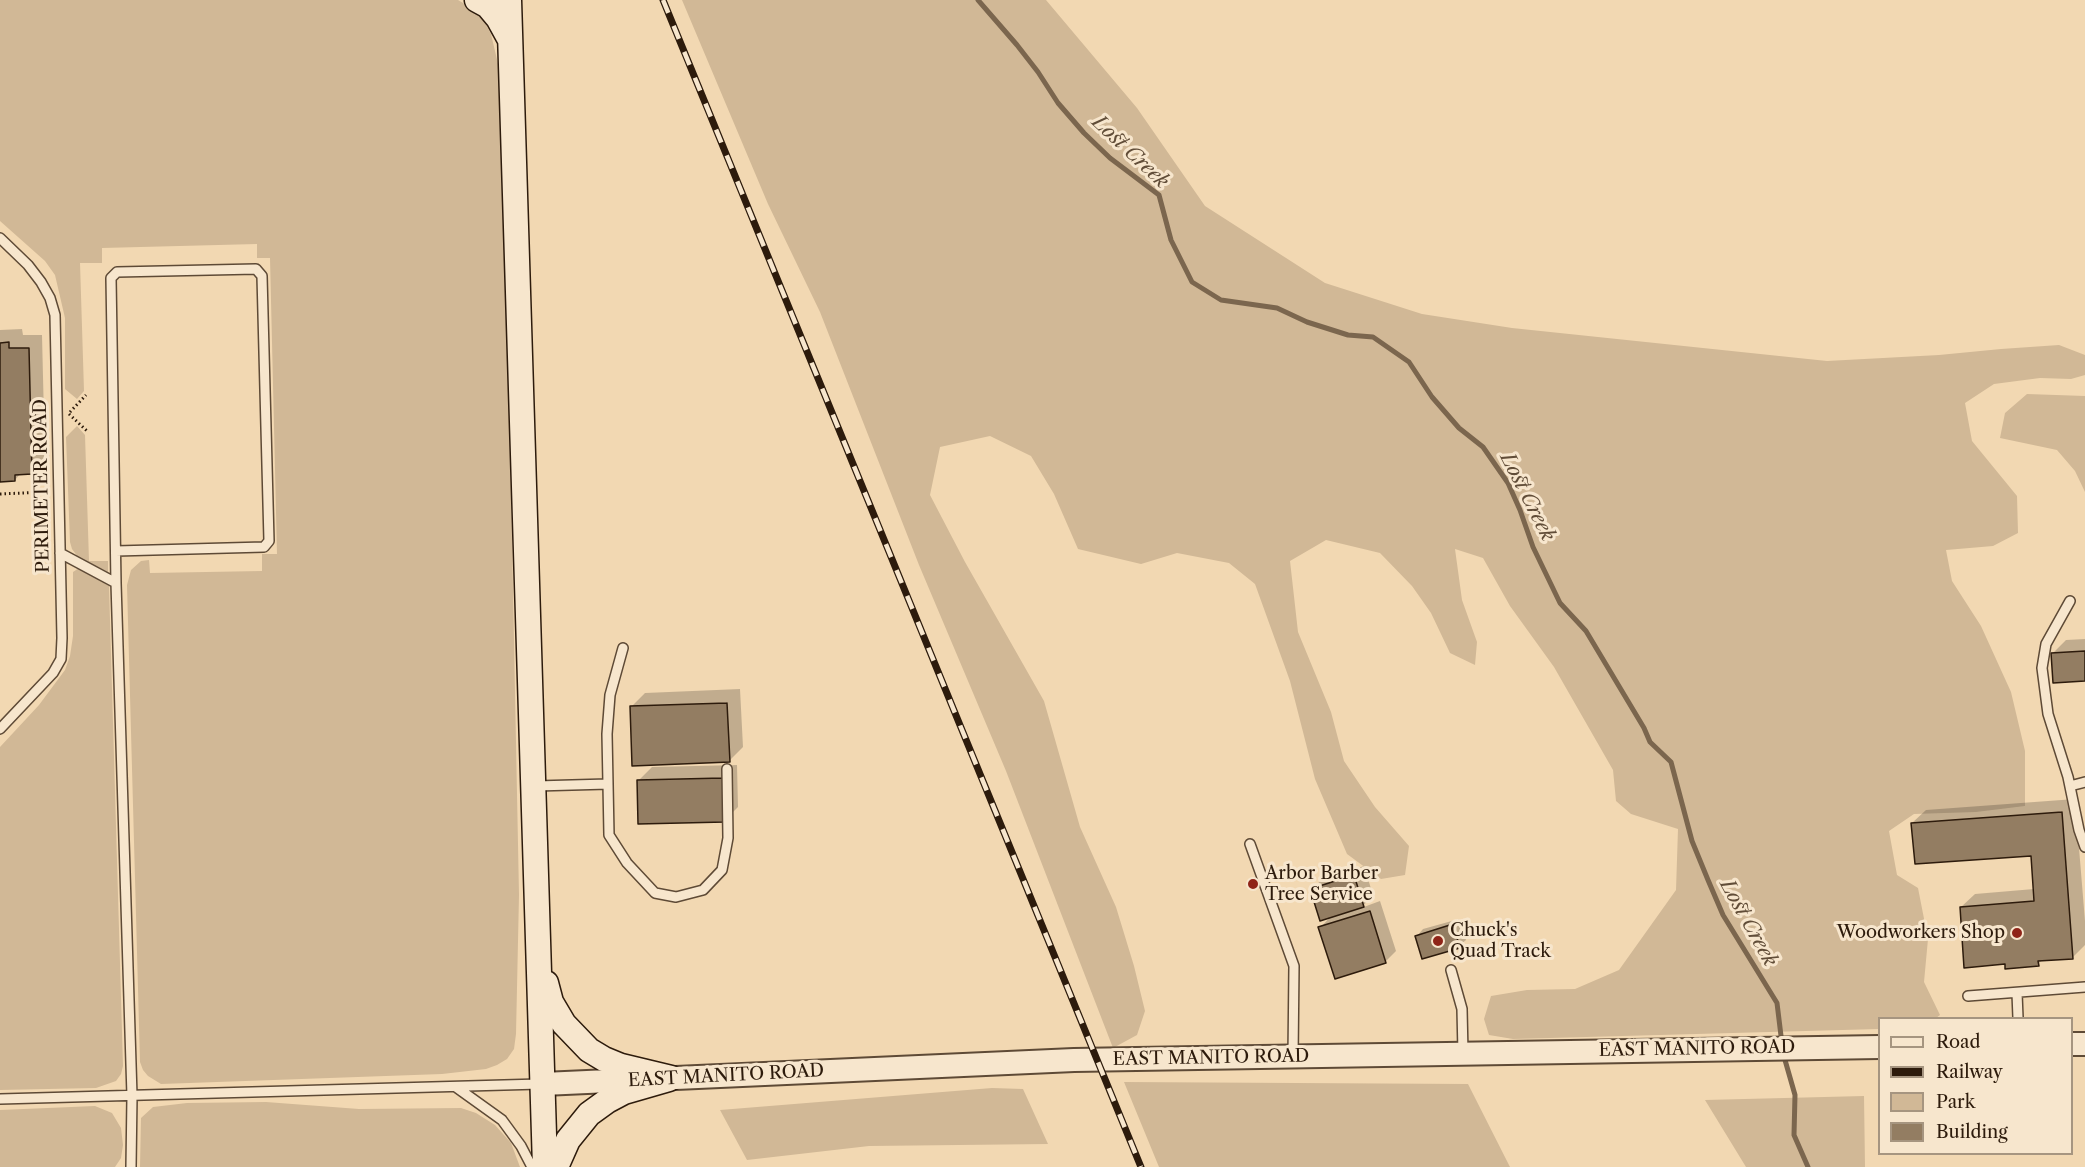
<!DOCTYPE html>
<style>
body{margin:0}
#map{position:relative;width:2085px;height:1167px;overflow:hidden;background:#f2d8b2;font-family:"Libre Caslon Text",serif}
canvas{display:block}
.legend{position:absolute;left:1878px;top:1017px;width:195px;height:138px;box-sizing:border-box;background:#f7e6cd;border:2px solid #a69580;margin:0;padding:8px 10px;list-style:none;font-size:18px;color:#2d1b0c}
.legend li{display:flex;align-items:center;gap:12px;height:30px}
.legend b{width:30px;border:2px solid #a69580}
</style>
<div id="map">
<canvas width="2085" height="1167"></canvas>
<ul class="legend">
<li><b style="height:8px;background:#f7e6cd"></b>Road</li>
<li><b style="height:8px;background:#2d1b0c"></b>Railway</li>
<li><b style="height:16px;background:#d1b896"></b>Park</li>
<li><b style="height:16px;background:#937d62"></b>Building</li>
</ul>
</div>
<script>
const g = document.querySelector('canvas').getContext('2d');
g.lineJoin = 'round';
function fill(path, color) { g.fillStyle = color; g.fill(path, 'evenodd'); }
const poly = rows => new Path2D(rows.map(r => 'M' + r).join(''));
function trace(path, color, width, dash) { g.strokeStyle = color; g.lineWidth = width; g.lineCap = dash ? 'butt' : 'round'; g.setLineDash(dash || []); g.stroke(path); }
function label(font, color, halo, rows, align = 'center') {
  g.font = font + ' "Libre Caslon Text",serif'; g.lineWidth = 6; g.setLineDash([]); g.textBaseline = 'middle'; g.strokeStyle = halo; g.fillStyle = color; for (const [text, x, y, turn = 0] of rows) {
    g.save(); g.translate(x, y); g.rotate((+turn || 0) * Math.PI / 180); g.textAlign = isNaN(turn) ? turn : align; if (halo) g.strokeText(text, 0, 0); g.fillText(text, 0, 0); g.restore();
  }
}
fill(poly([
 [0,0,458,0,473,9,483,19,491,34,499,68,504,133,519,895,516,1034,514,1049,507,1059,497,1065,486,1069,442,1074,161,1084,148,1076,143,1070,140,1062,127,585,131,570,141,561,149,560,150,573,262,571,262,554,277,554,270,258,257,258,257,244,102,248,102,263,80,263,84,391,77,399,65,389,65,318,55,275,45,261,0,221],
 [682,0,1046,0,1137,108,1205,206,1325,283,1422,314,1512,328,1827,361,1939,355,2001,349,2059,345,2085,355,2085,375,2071,379,2040,378,1994,384,1965,403,1972,441,2017,496,2018,533,1993,546,1946,550,1952,581,1981,626,2011,692,2025,751,2025,806,1976,812,1914,814,1889,831,1897,875,1918,888,1928,939,1924,982,1940,1015,1936,1018,1880,1018,1879,1029,1513,1039,1489,1035,1484,1019,1491,996,1527,990,1575,989,1619,970,1676,890,1678,829,1631,814,1616,801,1613,770,1554,667,1510,606,1483,558,1455,549,1462,600,1477,642,1475,665,1450,653,1431,613,1412,586,1380,553,1326,540,1290,561,1298,632,1331,712,1344,761,1375,807,1409,846,1405,875,1381,879,1347,854,1315,779,1290,681,1255,584,1229,563,1177,553,1141,564,1078,549,1054,494,1031,456,990,436,940,447,930,495,965,562,1044,701,1080,827,1116,907,1134,966,1145,1011,1137,1035,1113,1048,1006,771,919,565,820,312,768,204],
 [2027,394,2085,396,2085,492,2075,471,2057,450,2000,438,2005,413],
 [77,426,85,435,89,561,108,561,108,572,78,557,72,549,70,542,66,437],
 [79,568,109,586,123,1066,121,1074,116,1081,96,1088,0,1090,0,747,39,705,65,670,70,656,73,636,73,572],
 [1124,1082,1468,1084,1510,1167,1159,1167],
 [992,1088,1023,1089,1048,1144,869,1146,747,1160,720,1110],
 [1864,1096,1865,1167,1746,1167,1705,1100],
 [266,1102,359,1109,461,1108,476,1113,495,1125,511,1143,520,1167,140,1167,141,1118,153,1107,187,1103],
 [95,1106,112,1113,121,1128,123,1145,121,1158,115,1167,0,1167,0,1110]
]), '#d1b896');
fill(poly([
 [22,329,23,335,42,335,45,459,31,473,21,473,15,480,0,480,0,330],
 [2085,639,2085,679,2052,654,2066,640],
 [740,689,743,747,729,761,631,707,645,693],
 [737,765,738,807,724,821,638,781,652,767],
 [2075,799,2085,921,2085,945,2072,958,2043,959,2038,964,2006,962,1961,907,1975,894,2034,889,2032,854,1912,823,1926,810],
 [1364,866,1373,895,1361,908,1380,901,1396,951,1386,961,1336,977,1320,928,1332,915,1312,890,1322,879],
 [1459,919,1466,940,1459,946,1417,936,1423,929]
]), '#0003');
trace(poly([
 [978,0,1017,45,1038,72,1058,103,1084,133,1110,158,1159,195,1171,240,1192,282,1221,300,1277,308,1307,322,1348,335,1373,337,1409,362,1432,397,1459,428,1483,447,1508,483,1520,510,1533,547,1560,603,1586,631,1644,728,1650,742,1671,762,1692,841,1708,880,1723,915,1777,1003,1782,1044],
 [1783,1053,1795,1095,1794,1135,1808,1167]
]), '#7b664e', 5);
const building = poly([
 [9,342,9,348,29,348,32,474,15,475,15,481,0,482,0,343,9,342],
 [2085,651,2085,681,2053,683,2051,653,2085,651],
 [727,703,730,762,632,766,630,706,727,703],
 [723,778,725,822,638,824,637,780,723,778],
 [2062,812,2073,959,2038,961,2039,966,2005,969,2005,964,1964,968,1960,907,2034,901,2031,856,1915,864,1911,823,2062,812],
 [1354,875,1364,907,1320,921,1310,889,1354,875],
 [1370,911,1386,963,1335,979,1318,927,1370,911],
 [1453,924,1460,948,1422,959,1415,936,1453,924]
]);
fill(building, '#937d62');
trace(building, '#2d1b0c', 1.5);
const service = poly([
 [0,238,28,265,41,282,50,298,55,315,62,638,61,659,53,673,0,729],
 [116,551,264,547,269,541,262,276,256,269,117,272,111,278,116,583,132,1096,131,1167],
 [60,553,116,583],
 [2070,601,2046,644,2042,668,2048,714,2068,777,2079,830,2085,847],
 [608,784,607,734,610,695,623,648],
 [536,786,608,784,609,835,627,863,655,893,676,897,703,890,722,870,728,838,727,769],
 [2070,786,2085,782],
 [1250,844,1294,966,1293,1057],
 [1451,970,1462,1009,1463,1053],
 [2017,993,2018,1018],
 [1968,996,2085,987],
 [456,1087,502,1120,521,1146,532,1167],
 [0,1099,540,1084]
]);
const tertiary = poly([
 [2072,1044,2085,1044],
 [543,1084,1074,1060,1880,1047]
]);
const secondary = poly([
 [477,0,488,6,498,18,509,38],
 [509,0,545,1167],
 [546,983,551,1002,564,1024,589,1050,604,1059,621,1066,671,1078],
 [556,1167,568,1140,589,1114,607,1101,624,1092,669,1079]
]);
trace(service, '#5e4a36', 12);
trace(tertiary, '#5e4a36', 26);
trace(secondary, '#2d1b0c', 27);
trace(poly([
 [70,412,86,395],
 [30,414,47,414],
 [69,414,87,431],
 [0,494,46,492]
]), '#2d1b0c', 3, [1.5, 3]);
trace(service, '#f7e6cd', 9);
trace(tertiary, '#f7e6cd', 22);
trace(secondary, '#f7e6cd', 24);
const rail = poly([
 [663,0,1141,1167]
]);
trace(rail, '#2d1b0c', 7);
trace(rail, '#f7e6cd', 4.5, [14]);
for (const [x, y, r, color] of [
 [1253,884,6,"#8f2418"],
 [2017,933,6,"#8f2418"],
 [1438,941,6,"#8f2418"]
]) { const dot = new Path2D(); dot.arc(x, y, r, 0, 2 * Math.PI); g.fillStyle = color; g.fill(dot); trace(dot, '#f7e6cd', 2); }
label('18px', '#2d1b0c', '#f7e6cd', [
 ["PERIMETER ROAD",42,486,-91],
 ["EAST MANITO ROAD",1697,1049,-1],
 ["EAST MANITO ROAD",1211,1058,-1],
 ["EAST MANITO ROAD",726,1076,-3]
]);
label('18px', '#2d1b0c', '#f7e6cd', [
 ["Arbor Barber",1265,874],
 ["Tree Service",1265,895],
 ["Chuck's",1450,931],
 ["Quad Track",1450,952],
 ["Woodworkers Shop",2005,933,"right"]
], 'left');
label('italic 20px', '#614d38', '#f7e6cd', [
 ["Lost Creek",1130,152,43],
 ["Lost Creek",1527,497,63],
 ["Lost Creek",1748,923,61]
]);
</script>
